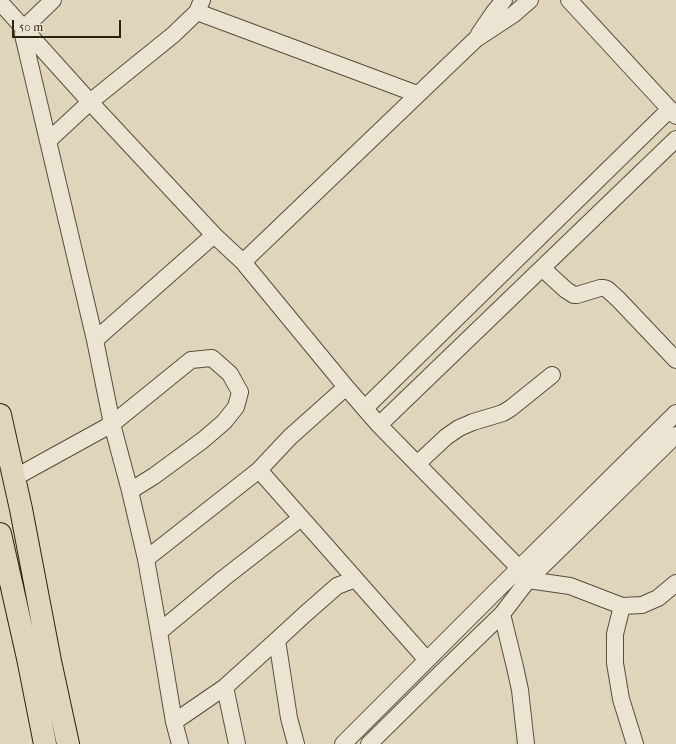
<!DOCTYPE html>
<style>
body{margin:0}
#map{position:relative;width:676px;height:744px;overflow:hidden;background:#ded5ba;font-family:"IM FELL French Canon",serif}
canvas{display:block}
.scale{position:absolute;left:12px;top:20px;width:109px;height:18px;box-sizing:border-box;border:2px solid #2d2112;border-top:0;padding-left:5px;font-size:12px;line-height:14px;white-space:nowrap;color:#2d2112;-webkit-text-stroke:3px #eae4d2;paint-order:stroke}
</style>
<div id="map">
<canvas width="676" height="744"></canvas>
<div class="scale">50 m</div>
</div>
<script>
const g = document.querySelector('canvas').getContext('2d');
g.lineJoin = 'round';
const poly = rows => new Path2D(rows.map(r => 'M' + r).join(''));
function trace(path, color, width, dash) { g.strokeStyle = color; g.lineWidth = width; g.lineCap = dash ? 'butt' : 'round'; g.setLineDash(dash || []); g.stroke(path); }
const street = poly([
 [53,0,24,28,23,35,95,340,112,424,130,491,146,559,159,632,174,722,180,744],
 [569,0,676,116],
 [0,2,90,102,214,235,243,262,346,387,379,425,519,568,528,580,570,586,622,606,642,605,658,598,676,583],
 [197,12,417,94],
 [479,34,494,12,504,0],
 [48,141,90,102,173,35,197,12,202,0],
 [243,262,476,39,514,14,530,0],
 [542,268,566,290,574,295,577,295,600,288,604,288,607,289,618,299,676,360],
 [95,340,214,235],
 [365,408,670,109],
 [379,425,676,139],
 [417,464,446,437,459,428,473,422,503,413,511,408,552,375],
 [259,470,427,660],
 [14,478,112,424,191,360,212,358,230,374,240,392,236,407,224,422,203,440,154,476,130,491],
 [146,559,259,470,290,437,346,387],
 [622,606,615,634,615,663,621,699,635,744],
 [502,614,515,667,520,690,526,744],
 [159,632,224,578,301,518],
 [277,640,289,718,296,744],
 [225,687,237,744],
 [174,722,225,687,277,640,304,615,337,586,355,579],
 [343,744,493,594,676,413],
 [369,744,440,674,502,614,528,580,676,435]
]);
const primary = poly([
 [0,415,21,509,50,661,68,744],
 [0,534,28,658,45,744]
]);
trace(street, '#594e3c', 18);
trace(primary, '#2d2112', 24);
trace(street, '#eae4d2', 16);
trace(primary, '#ded5ba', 22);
</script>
